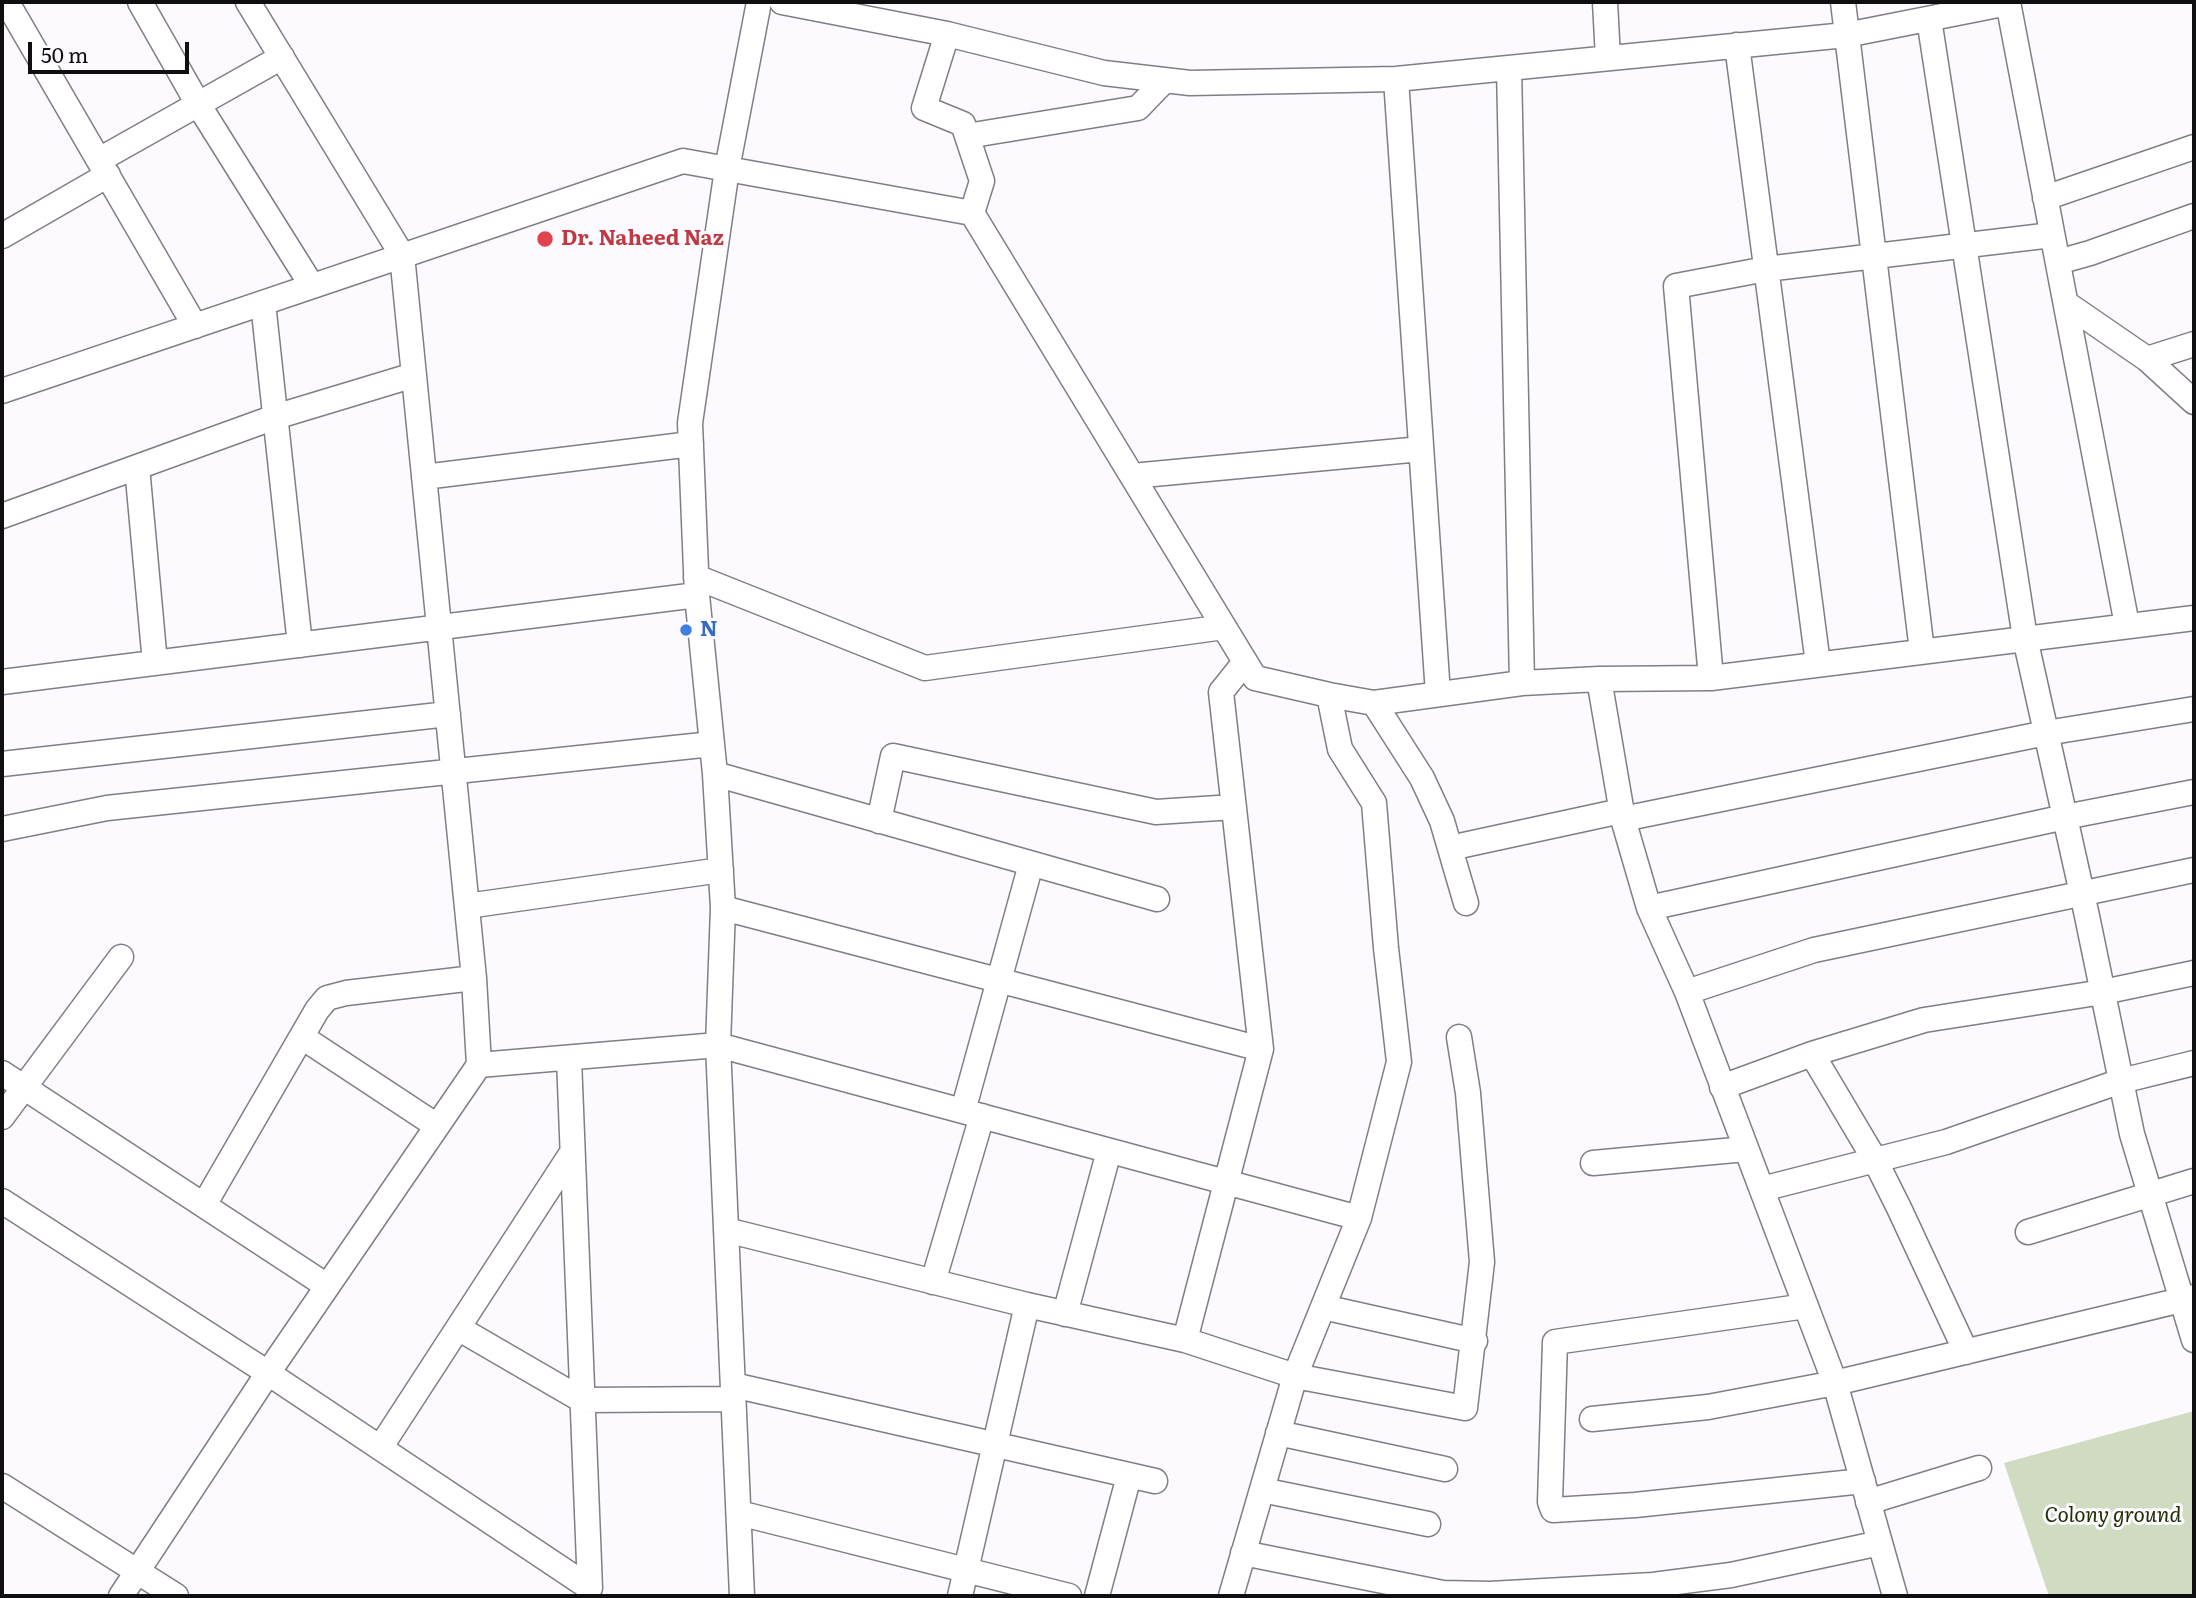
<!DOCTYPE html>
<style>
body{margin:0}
#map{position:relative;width:2196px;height:1598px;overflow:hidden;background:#fcfaff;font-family:Literata,serif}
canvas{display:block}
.frame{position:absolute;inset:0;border:4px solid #0f0e10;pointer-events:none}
.scale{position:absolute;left:28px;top:42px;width:161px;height:32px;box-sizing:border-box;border:4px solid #0f0e10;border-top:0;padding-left:9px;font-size:21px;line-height:24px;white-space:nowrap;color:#0f0e10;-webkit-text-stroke:5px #fcfaff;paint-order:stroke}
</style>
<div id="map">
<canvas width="2196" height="1598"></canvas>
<div class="frame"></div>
<div class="scale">50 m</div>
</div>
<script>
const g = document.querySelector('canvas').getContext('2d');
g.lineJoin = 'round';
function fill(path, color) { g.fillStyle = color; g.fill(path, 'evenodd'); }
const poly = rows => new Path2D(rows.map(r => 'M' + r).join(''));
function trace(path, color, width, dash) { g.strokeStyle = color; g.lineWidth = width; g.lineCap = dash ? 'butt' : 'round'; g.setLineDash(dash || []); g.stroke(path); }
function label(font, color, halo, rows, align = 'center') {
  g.font = font + ' Literata,serif'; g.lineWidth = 6; g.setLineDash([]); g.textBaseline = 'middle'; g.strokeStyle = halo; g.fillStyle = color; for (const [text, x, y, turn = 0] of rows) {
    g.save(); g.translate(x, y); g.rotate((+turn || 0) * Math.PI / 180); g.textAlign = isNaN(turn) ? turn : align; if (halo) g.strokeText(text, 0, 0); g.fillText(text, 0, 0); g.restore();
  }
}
fill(poly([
 [2194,1411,2194,1596,2049,1596,2004,1463]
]), '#d0dbc1');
const minor = poly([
 [140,2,198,104,312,286],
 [782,2,947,34,1104,73,1190,83,1396,79,1846,35,2008,3],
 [1605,2,1608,58],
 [1843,2,1922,651],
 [2008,2,2127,625],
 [12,11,195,326],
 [1929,19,2025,638,2087,916,2132,1134,2194,1340],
 [947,34,924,108,963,124,982,181,972,213],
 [1737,45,1818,664],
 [1509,68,1522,683],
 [1396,79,1438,694],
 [967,136,1138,108,1165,80],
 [99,160,282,57],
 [2045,198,2194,147],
 [2,236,108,175],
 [2058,262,2090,253,2194,216],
 [263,303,300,645],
 [2067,304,2147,359,2194,402],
 [2147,359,2194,344],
 [2,391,683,161,972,213,1255,678,1329,695,1374,703,1522,683,1599,679,1623,819,1649,908,1687,992,1835,1383,1895,1596],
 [137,467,155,663],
 [1132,476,1421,449],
 [424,477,691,444],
 [2,516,275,417,414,375],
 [696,577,925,668,1224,627],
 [1711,678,1676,286,1766,269,2052,235],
 [1599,679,1711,678,2194,618],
 [2,682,697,595],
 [1374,703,1422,778,1442,821,1466,903],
 [2,764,448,714],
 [715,774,1157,899],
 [1623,819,2046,733,2194,709],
 [879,821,893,756,1156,812,1234,807],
 [2,829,107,808,712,744],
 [1450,848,1621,811],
 [467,906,721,870],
 [723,908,1261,1049],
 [1649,908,2065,817,2194,792],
 [1687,992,1814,950,2194,870],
 [302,1037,437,1126],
 [1812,1054,1875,1160,1899,1208,1966,1352],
 [479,1065,718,1045,1359,1218],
 [2,1073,327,1286],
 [1722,1087,1812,1054,1924,1020,2103,992,2194,973],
 [963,1111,1031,864],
 [2,1117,121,957],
 [1593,1163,1746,1149],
 [1762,1189,1946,1142,2121,1081,2194,1063],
 [2,1201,268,1373,590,1588,569,1059],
 [204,1205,317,1010,327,998,346,993,474,978],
 [726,1230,1027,1305,1185,1340,1295,1376,1465,1408,1482,1262,1468,1093,1459,1037],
 [2028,1232,2194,1181],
 [933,1282,982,1116],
 [1806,1306,1555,1342,1550,1502,1553,1510,1635,1505,1863,1481],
 [1323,1307,1475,1341],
 [1065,1314,1109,1151],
 [458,1328,582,1400,733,1399],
 [1185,1340,1261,1049,1221,692,1245,662],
 [733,1385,1155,1481],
 [1592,1419,1708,1407,1835,1383,2194,1297],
 [1278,1433,1445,1469],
 [380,1448,571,1154],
 [2,1486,176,1596],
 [1262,1490,1428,1524],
 [1868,1502,1979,1468],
 [739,1513,1069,1596],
 [1243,1553,1443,1593,1490,1594,1653,1585,1731,1575,1880,1543],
 [121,1596,268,1373,479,1065,474,978,402,255,248,2],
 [742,1596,718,1045,723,908,715,774,697,595,690,423,727,169,759,2],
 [960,1596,1027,1305],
 [1097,1596,1129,1476],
 [1231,1596,1295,1376,1359,1218,1399,1062,1386,948,1374,803,1340,749,1329,695]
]);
trace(minor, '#817d85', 27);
trace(minor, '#fff', 24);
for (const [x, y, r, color] of [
 [545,239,9,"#e0444e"],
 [686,630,7,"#3f7fe0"]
]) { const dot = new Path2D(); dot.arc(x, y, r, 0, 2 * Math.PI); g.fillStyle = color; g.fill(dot); trace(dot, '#fcfaff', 2.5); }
label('bold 21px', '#be3a42', '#fcfaff', [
 ["Dr. Naheed Naz",561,239]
], 'left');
label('bold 21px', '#366cbe', '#fcfaff', [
 ["N",700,630]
], 'left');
label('italic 21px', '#203000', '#fcfaff', [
 ["Colony ground",2113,1516]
]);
</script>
